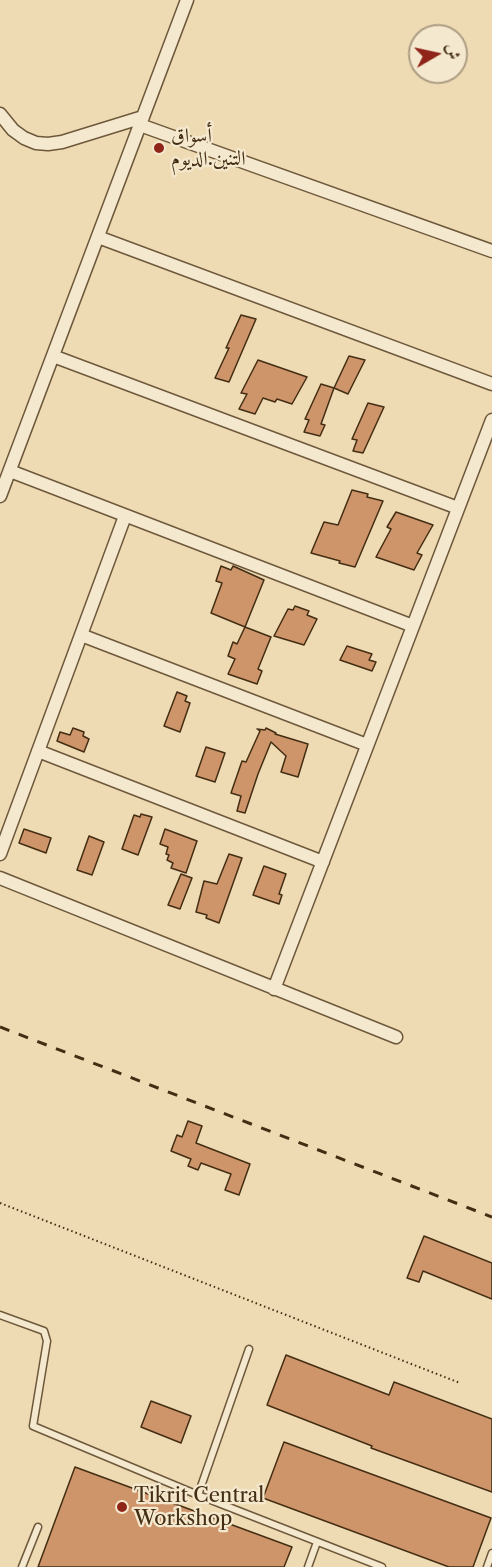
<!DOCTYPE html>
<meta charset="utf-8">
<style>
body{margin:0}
#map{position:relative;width:492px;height:1567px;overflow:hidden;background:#eedbb4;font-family:"Libre Caslon Text",Amiri,serif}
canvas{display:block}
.north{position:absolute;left:408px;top:24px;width:60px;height:60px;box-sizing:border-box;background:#f4e8ce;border:2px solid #ad9d83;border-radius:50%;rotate:81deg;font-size:16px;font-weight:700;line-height:24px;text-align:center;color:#432d13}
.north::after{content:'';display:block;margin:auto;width:21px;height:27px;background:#8f2418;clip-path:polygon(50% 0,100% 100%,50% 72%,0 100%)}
</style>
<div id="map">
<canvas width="492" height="1567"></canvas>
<div class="north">ش</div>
</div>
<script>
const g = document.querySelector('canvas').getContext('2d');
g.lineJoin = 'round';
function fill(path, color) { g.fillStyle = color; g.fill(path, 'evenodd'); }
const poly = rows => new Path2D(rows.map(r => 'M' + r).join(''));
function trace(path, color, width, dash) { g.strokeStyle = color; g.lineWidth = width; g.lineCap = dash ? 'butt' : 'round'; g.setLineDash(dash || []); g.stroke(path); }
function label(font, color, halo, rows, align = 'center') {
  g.font = font + ' "Libre Caslon Text",Amiri,serif'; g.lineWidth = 4.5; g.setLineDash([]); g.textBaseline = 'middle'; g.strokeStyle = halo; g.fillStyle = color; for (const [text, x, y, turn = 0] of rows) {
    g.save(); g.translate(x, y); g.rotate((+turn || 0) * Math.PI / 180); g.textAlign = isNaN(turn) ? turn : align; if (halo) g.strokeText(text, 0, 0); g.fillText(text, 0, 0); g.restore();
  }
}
const building = poly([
 [241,315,256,319,229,382,215,378,229,348,226,348,241,315],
 [349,356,365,360,348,394,334,388,349,356],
 [258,360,307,377,292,404,277,399,275,402,263,398,255,414,239,409,247,394,241,393,258,360],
 [321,384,334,388,321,424,325,425,320,436,304,432,309,420,305,419,321,384],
 [368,403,384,407,363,453,353,451,357,440,352,439,368,403],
 [352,490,368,494,367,497,383,501,355,567,339,563,340,561,311,553,324,522,338,525,352,490],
 [396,512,433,525,417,553,422,555,414,570,376,557,391,529,387,527,396,512],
 [221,566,231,570,233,566,264,580,245,627,211,613,222,583,216,581,221,566],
 [295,606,309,611,307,615,317,619,304,645,274,636,288,609,293,610,295,606],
 [245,627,271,637,258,669,262,671,257,684,228,674,235,659,228,656,233,642,237,644,245,627],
 [347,646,372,654,369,660,376,662,372,671,340,660,347,646],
 [177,692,187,696,185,701,190,703,180,732,164,726,177,692],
 [73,728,84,732,83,736,89,739,84,752,57,741,60,732,70,735,73,728],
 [266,728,276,733,275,734,308,744,298,777,281,772,286,756,271,742,258,774,245,813,237,811,241,796,231,793,242,761,246,762,260,731,257,729,265,730,266,728],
 [206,747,225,753,215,782,196,776,206,747],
 [141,814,152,817,138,855,122,849,134,815,140,817,141,814],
 [24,829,51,838,46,853,19,843,24,829],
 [165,829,197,841,186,873,171,868,173,863,167,860,169,855,166,854,168,847,160,844,165,829],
 [89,836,104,842,92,875,77,870,89,836],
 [229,854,242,858,219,923,206,918,207,915,196,912,204,881,217,884,229,854],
 [264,866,286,874,279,894,282,895,279,904,253,895,264,866],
 [181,874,192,878,180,909,168,905,181,874],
 [188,1121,202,1126,196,1143,250,1164,239,1195,225,1190,231,1174,201,1163,198,1170,188,1166,191,1159,171,1151,177,1135,182,1137,188,1121],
 [424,1236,492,1263,492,1299,423,1271,419,1282,407,1278,424,1236],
 [286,1355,389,1395,394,1382,492,1419,492,1492,371,1448,372,1446,267,1405,286,1355],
 [151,1401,191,1416,181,1443,141,1427,151,1401],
 [284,1442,491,1518,473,1567,449,1567,263,1498,284,1442],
 [75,1467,292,1547,284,1567,38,1567,75,1467]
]);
fill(building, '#cf956a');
trace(building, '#432d13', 1.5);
const lane = poly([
 [0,1315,44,1331,47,1341,33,1426,198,1495,382,1567],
 [198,1495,249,1349],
 [22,1567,38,1527],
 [308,1567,317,1542],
 [487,1567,492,1553]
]);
const street = poly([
 [0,114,13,130,24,138,36,143,48,144,62,142,143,117],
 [140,125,492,251],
 [98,237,492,384],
 [53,356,458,508],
 [10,471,413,626],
 [0,496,187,0],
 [81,635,367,745],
 [38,751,323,862],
 [0,854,125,516],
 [0,878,396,1037],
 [274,989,492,420]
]);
trace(lane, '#6e583b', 9);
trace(street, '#6e583b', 15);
trace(poly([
 [0,1203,460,1383]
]), '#432d13', 2, [1.5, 3]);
trace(lane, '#f4e8ce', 6);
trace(street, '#f4e8ce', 12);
trace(poly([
 [0,1027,492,1217]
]), '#432d13', 3, [10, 10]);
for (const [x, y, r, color] of [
 [159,148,6,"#8f2418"],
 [122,1507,6,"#8f2418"]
]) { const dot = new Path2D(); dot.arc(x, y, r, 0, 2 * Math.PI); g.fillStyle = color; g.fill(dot); trace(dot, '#f4e8ce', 2); }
label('20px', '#432d13', '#f4e8ce', [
 ["أسواق",171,136],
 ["التنين.الديوم",171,159],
 ["Tikrit Central",134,1496],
 ["Workshop",134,1519]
], 'left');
</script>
